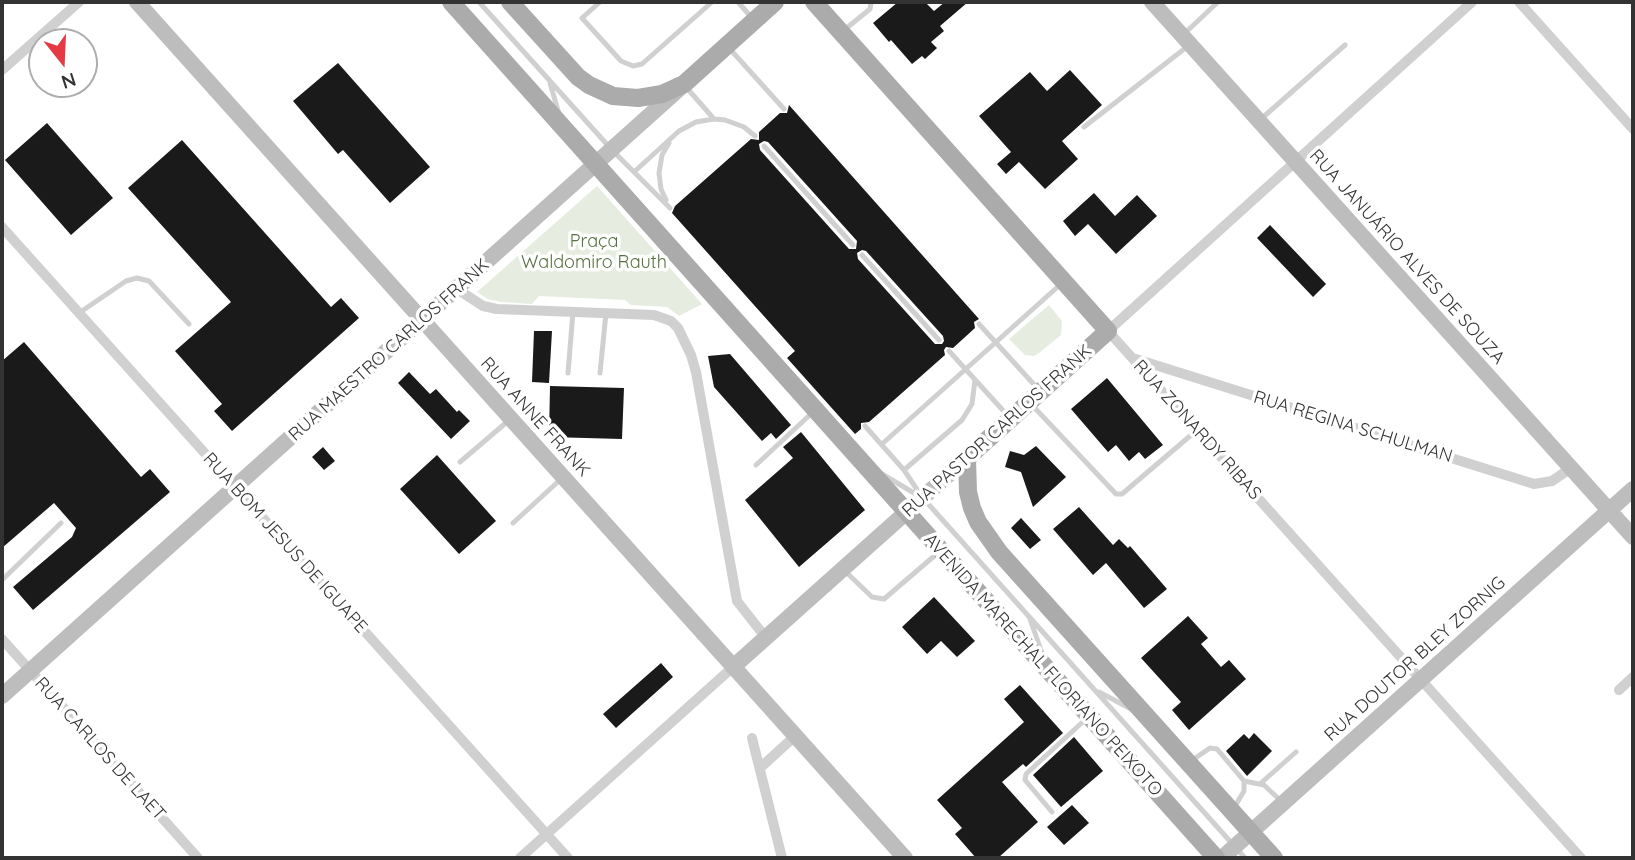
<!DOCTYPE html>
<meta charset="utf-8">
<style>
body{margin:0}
#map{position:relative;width:1635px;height:860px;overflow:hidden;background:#fff;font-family:Quicksand,sans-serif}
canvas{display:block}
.frame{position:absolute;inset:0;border:4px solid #333;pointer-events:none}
.north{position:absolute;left:28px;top:28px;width:70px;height:70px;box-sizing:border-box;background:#fff;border:2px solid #adadad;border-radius:50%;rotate:162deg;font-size:19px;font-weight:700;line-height:28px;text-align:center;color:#333}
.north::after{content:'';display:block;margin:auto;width:24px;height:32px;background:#e63946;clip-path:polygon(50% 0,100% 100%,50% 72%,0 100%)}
</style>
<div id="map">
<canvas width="1635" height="860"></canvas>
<div class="frame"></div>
<div class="north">N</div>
</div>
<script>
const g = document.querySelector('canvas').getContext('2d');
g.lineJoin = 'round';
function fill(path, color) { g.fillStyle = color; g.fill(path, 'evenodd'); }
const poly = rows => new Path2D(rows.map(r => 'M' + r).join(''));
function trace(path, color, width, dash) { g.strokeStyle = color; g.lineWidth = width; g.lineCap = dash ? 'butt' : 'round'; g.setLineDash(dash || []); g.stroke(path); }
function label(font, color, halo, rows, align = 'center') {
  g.font = font + ' Quicksand,sans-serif'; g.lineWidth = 7; g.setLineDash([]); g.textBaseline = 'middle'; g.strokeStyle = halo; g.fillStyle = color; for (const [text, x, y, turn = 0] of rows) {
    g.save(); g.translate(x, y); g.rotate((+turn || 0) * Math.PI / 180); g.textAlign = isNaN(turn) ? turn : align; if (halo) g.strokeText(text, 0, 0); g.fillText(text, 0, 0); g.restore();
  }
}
fill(poly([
 [597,186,702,304,679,316,667,307,631,305,625,300,539,296,532,304,501,302,488,299,477,292],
 [1049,305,1062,321,1061,335,1039,353,1034,356,1025,355,1009,339]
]), '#e6ecdf');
fill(poly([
 [898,2,925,2,934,11,945,2,968,2,940,26,944,31,931,42,937,48,925,59,922,56,912,64,891,40,889,42,873,23],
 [338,63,430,167,390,203,343,150,338,154,293,101],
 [1070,70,1102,105,1062,141,1078,159,1045,189,1019,162,1006,174,997,164,1011,152,979,116,1030,72,1047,91],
 [789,105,979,319,974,322,975,328,953,348,946,347,944,350,945,355,885,408,869,422,861,423,861,429,855,434,787,358,795,351,672,213,675,206,751,139,759,140,759,132,780,113,787,113],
 [764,141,768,142,857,241,856,249,849,249,760,150,759,144],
 [862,250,866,251,943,336,944,341,942,344,935,344,858,259,857,253],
 [47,123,113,198,71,235,5,160],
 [182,140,331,307,341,298,359,318,232,431,214,411,222,404,175,351,231,302,128,188],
 [1094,193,1115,216,1137,195,1157,216,1116,254,1088,224,1075,236,1063,221],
 [1270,225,1326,284,1313,297,1257,238],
 [534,331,552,331,549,383,532,382],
 [24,342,141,477,150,469,170,492,33,610,13,587,72,537,76,528,54,503,2,548,2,361],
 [730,354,791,425,776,439,771,433,762,441,714,387,708,356],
 [409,372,430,394,436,389,457,412,459,410,470,421,451,439,398,383],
 [1107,378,1163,445,1145,459,1139,452,1129,461,1116,445,1108,452,1071,409],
 [550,386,624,388,622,439,549,437],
 [801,432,865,510,799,567,745,500,793,458,783,447],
 [1036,446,1066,477,1033,507,1021,472,1005,467,1010,451,1024,455],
 [323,447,335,461,324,470,312,457],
 [437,455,496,521,459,554,400,489],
 [1079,507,1113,545,1119,539,1128,548,1130,546,1167,589,1144,608,1106,563,1093,575,1053,529],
 [1021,518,1041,540,1030,549,1011,528],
 [934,597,975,641,957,657,941,641,927,654,902,627],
 [1188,616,1208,638,1201,644,1221,667,1229,660,1246,679,1189,730,1172,710,1181,702,1141,658],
 [661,663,673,677,616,728,603,714],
 [1020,685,1063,733,1026,767,1023,764,1002,782,1038,822,998,858,976,858,955,834,962,828,937,800,1024,722,1004,699],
 [1254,733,1272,751,1247,776,1226,751,1244,734,1249,739],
 [1074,737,1103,771,1061,807,1033,775],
 [1072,805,1089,823,1064,845,1047,827]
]), '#1a1a1a');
trace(poly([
 [479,2,612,150,670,208],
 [600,2,582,18,621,61,633,66,642,64,712,2],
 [738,2,752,18],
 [843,31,870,9,871,2],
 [1185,33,1218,2],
 [729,48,784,109],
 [550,83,559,114],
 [686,87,714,119],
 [1261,119,1345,45],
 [1084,127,1188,46],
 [764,146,853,245],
 [634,172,679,131,696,122,714,119,725,120,744,127,755,136],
 [666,200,661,189,659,173,662,155,669,143],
 [862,255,939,340],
 [79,313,126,281,137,278,149,281,189,324],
 [979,324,1038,389],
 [949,351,1008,416],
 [568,373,573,312],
 [600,373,606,313],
 [1031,404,1116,494,1122,494,1197,430],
 [865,426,904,470,922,497,1245,858],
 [882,444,1062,283],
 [460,462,508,421],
 [756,465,813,412],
 [904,470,962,420,972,404,975,380],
 [882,474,919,496],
 [513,523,561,479],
 [845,571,872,597,884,599,940,551],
 [2,580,61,523],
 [1030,619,1042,653],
 [1099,692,1133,710],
 [1191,761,1210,748,1217,749,1244,781,1244,791,1234,808],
 [1244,781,1264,785,1282,802],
 [1261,783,1296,752],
 [1052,812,1025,780,1026,774,1087,718]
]), '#d0d0d0', 5);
trace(poly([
 [1472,2,1108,331,1581,858],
 [1519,2,1633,129],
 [2,70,79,2],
 [2,227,568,858],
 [457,289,483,306,497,309,654,315,671,321,678,328,691,355,696,372,737,601,766,638],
 [1136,359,1534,484,1552,481,1571,468],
 [2,639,198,858],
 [1619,690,1633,677],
 [752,738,782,858],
 [760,768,795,736],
 [520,858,733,667]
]), '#d0d0d0', 10);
trace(poly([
 [137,2,905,858],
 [1152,2,1633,537],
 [733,667,967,458],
 [2,696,680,88],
 [1222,858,1633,489]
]), '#bdbdbd', 16);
trace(poly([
 [451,2,1216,858],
 [510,2,578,77,589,85,613,96,638,98,662,94,684,84,775,2],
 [814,2,1108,331,967,458,968,492,972,508,978,522,999,552,1274,858]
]), '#ababab', 18);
label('18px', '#56703f', '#fff', [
 ["Praça",594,242],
 ["Waldomiro Rauth",594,263]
]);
label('18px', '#333', '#fff', [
 ["RUA JANUÁRIO ALVES DE SOUZA",1407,257,48],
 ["RUA MAESTRO CARLOS FRANK",389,350,-42],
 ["RUA ANNE FRANK",535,417,48],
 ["RUA REGINA SCHULMAN",1353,427,17],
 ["RUA ZONARDY RIBAS",1197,430,48],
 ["RUA PASTOR CARLOS FRANK",997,431,-42],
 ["RUA BOM JESUS DE IGUAPE",285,543,48],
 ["RUA DOUTOR BLEY ZORNIG",1415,659,-42],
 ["AVENIDA MARECHAL FLORIANO PEIXOTO",1043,665,48],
 ["RUA CARLOS DE LAET",100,749,48]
]);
</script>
